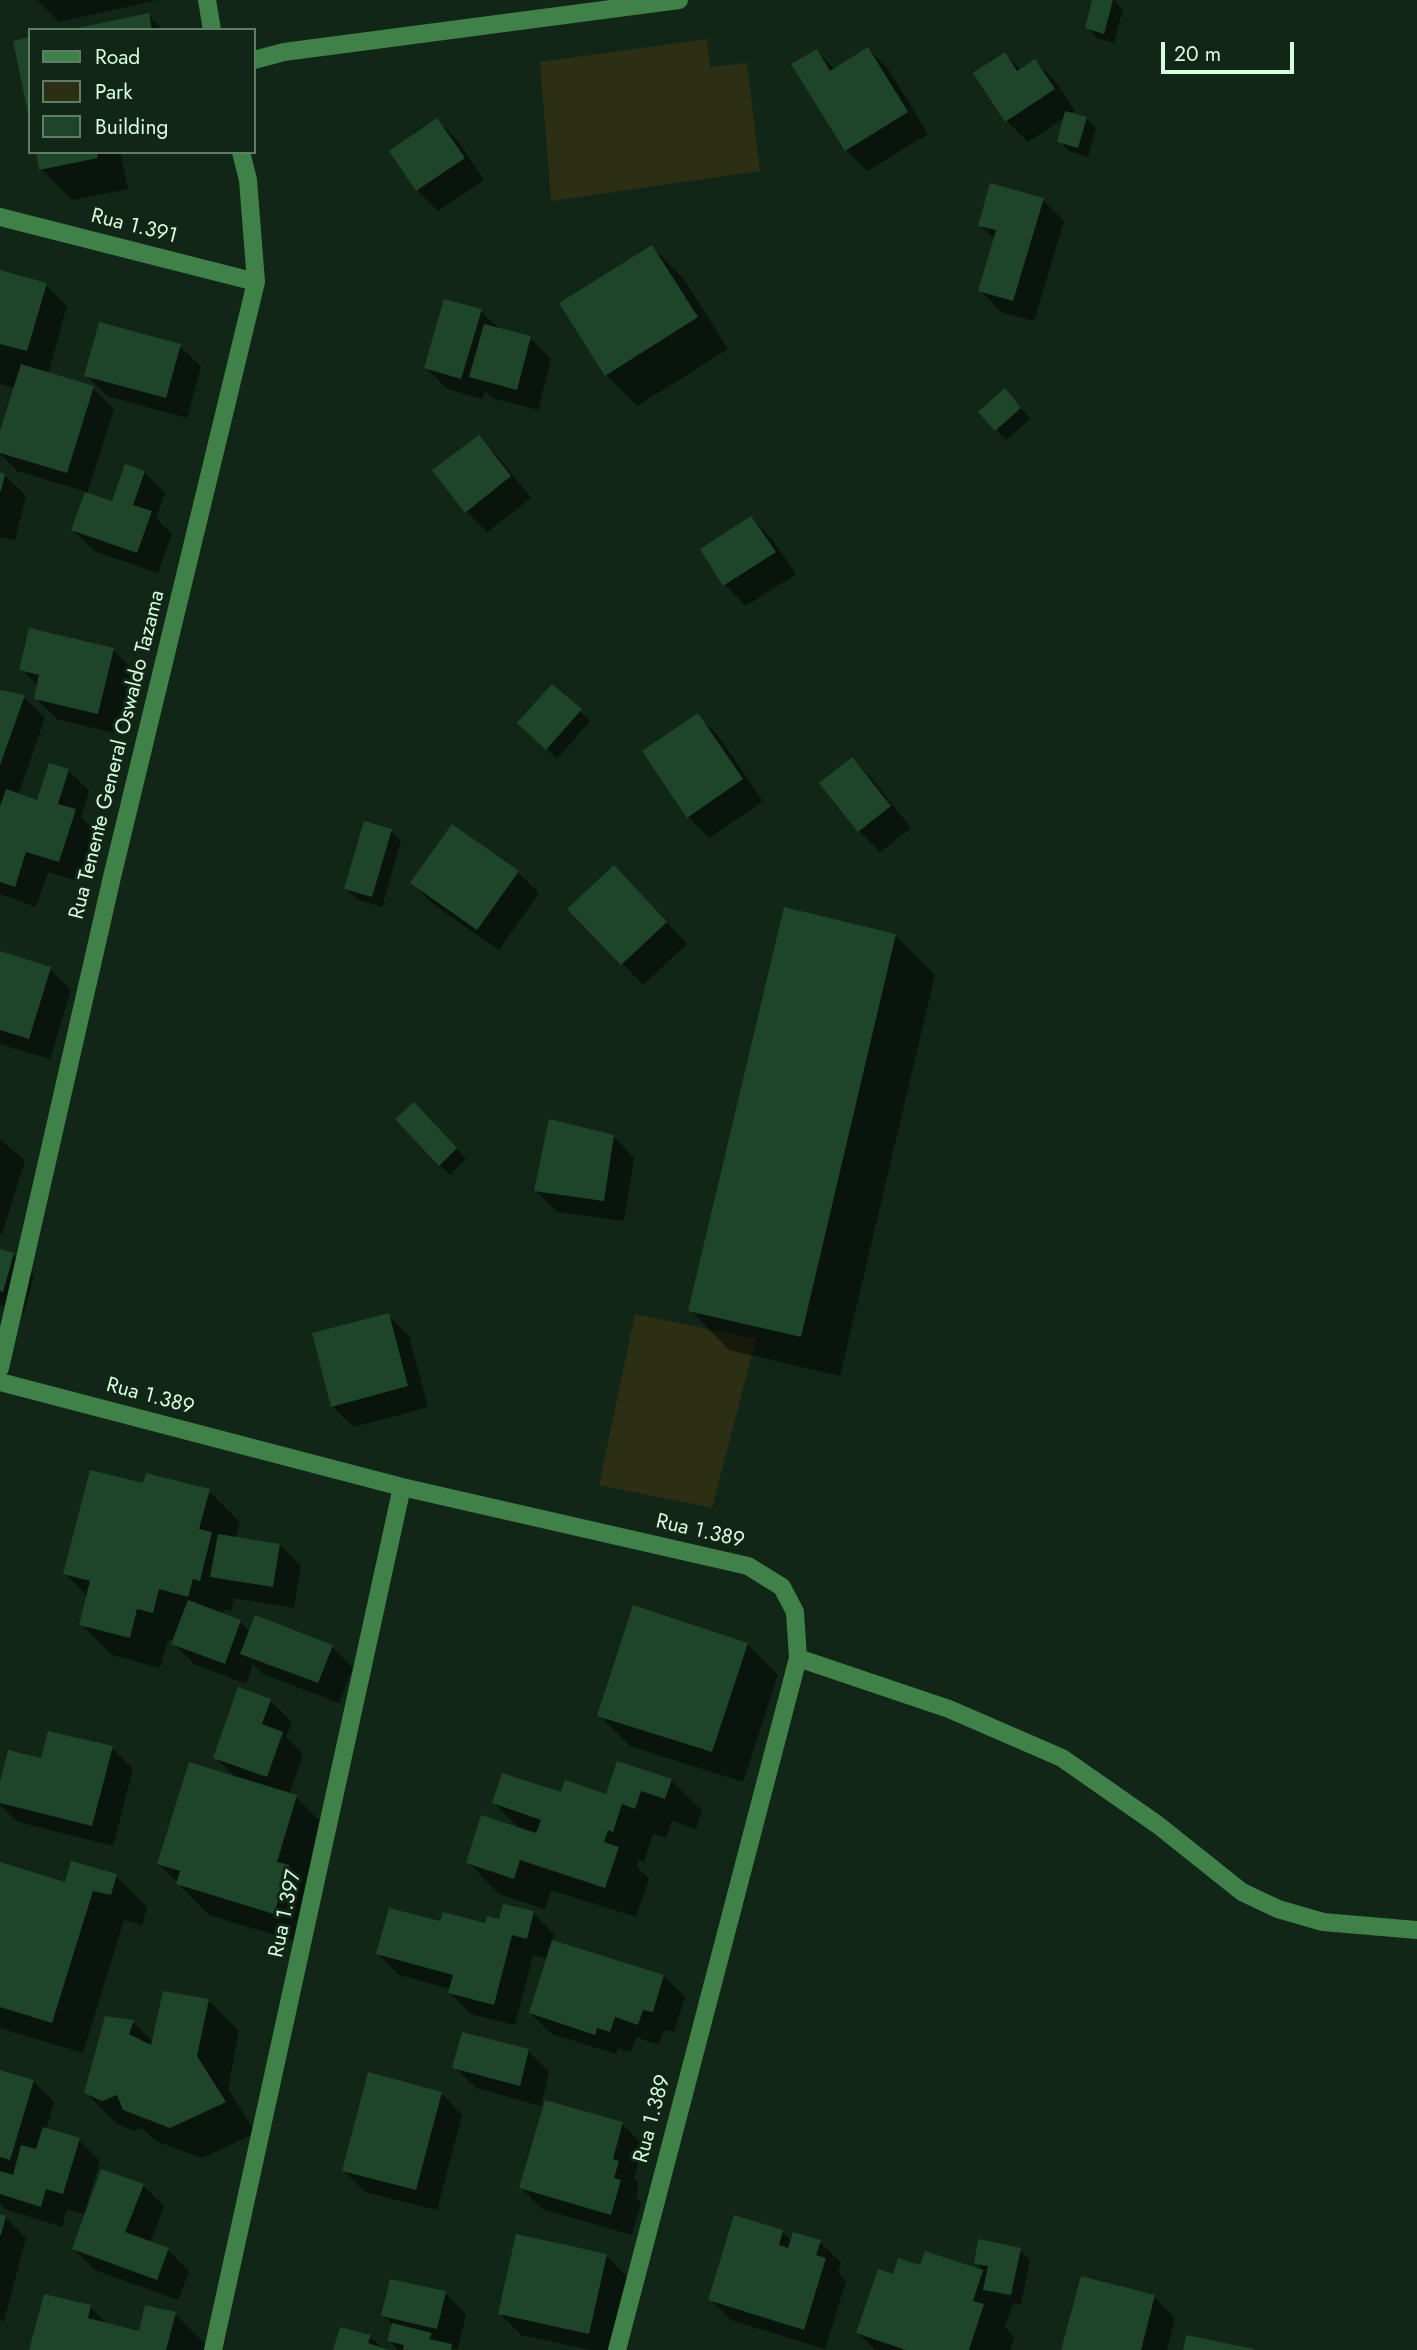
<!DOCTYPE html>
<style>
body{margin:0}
#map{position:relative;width:1417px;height:2350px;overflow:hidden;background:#112617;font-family:Jost,sans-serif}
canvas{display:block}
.legend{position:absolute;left:28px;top:28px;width:228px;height:126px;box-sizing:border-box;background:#112617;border:2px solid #617c67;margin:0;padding:9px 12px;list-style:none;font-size:21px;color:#d8fce0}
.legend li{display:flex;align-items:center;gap:14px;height:35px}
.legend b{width:35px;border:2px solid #617c67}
.scale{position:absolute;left:1161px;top:42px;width:133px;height:32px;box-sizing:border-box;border:4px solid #d8fce0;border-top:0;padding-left:9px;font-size:21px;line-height:24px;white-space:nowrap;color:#d8fce0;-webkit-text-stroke:5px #112617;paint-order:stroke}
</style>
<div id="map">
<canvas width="1417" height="2350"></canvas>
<ul class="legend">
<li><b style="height:9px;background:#3f8149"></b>Road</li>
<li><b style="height:19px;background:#2d2f14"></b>Park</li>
<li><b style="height:19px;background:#1e452a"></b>Building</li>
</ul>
<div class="scale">20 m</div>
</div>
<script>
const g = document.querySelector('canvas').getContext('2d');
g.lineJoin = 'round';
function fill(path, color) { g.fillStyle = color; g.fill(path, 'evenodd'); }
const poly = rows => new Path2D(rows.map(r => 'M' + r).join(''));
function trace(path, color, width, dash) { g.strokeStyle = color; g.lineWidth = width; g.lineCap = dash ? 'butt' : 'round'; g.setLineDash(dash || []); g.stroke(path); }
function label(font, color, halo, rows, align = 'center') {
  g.font = font + ' Jost,sans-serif'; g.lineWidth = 6; g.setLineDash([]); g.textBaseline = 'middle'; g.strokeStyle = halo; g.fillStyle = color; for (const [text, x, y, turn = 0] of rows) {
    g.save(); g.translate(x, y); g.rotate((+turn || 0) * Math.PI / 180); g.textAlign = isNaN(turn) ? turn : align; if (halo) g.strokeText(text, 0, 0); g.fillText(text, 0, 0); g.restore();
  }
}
fill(poly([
 [707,39,710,67,747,63,760,171,551,201,540,62],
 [635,1314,756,1339,712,1508,599,1485]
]), '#2d2f14');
fill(poly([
 [37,0,158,0,59,22],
 [1094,0,1114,0,1123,9,1114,43,1097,38,1087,27],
 [149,15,163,30,76,30],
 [868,49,889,70,928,134,867,171,846,150,817,51,835,70],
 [1005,54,1021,70,1035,61,1056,82,1075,111,1070,114,1086,118,1096,128,1088,157,1069,151,1059,141,1065,117,1028,142,1007,121],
 [437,120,458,141,484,180,438,211,417,190],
 [38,152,130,152,121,154,128,189,72,200,41,169],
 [1043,200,1064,221,1034,321,1001,312,980,290,995,240,980,225],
 [652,247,683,278,728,349,637,406,606,375],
 [0,271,46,285,67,306,48,374,93,388,114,409,87,494,113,504,144,472,165,493,156,518,172,534,158,573,94,551,73,530,87,492,17,471,0,454,0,437,15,388,0,384],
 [481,311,499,329,530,338,551,359,538,410,492,398,485,391,482,399,447,389,426,368],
 [180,346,201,367,187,418,107,396,86,375],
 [1015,401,1030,419,1006,440,996,430],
 [478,437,499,458,531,498,487,532,466,511],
 [0,474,4,475,26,496,15,540,0,537],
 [751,518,772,539,796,574,746,606,725,585,702,550],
 [113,650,134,671,119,734,57,719,35,698,38,686,21,669],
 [0,692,24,697,45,718,18,795,39,802,68,770,89,791,81,817,96,832,80,882,48,872,36,907,0,894,0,812,3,804,0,803],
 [580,711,590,721,557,759,530,733],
 [698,716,719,737,763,801,709,838,688,817],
 [852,759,873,780,911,828,880,852,859,831],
 [391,831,401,841,382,907,356,899,346,889],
 [518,872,539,893,499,950,433,904,412,883],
 [635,889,687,944,643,985,570,909],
 [896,936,935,975,840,1376,729,1350,690,1310],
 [0,953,50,969,71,990,50,1059,0,1044],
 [424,1115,466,1159,450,1175,440,1165],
 [613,1136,634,1158,624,1221,557,1212,536,1191],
 [0,1139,25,1161,2,1234,0,1234],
 [0,1251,13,1255,34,1276,24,1312,0,1305],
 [388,1315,409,1336,428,1407,354,1427,332,1406],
 [145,1486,209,1491,240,1522,235,1538,280,1545,301,1566,294,1608,234,1598,231,1611,224,1609,222,1615,240,1622,250,1632,332,1647,353,1668,339,1703,263,1674,253,1664,246,1684,194,1664,173,1643,174,1641,168,1639,160,1668,112,1655,81,1624,88,1597,65,1573],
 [747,1644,778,1675,743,1782,630,1746,599,1715],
 [239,1689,270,1701,292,1722,286,1737,303,1754,289,1795,296,1797,327,1828,305,1944,209,1915,159,1864,236,1778,215,1757],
 [112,1748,133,1769,113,1846,18,1822,0,1805,0,1789,42,1760],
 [671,1780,702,1811,696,1829,672,1821,666,1838,653,1834,644,1862,639,1860,637,1867,649,1879,636,1917,551,1890,545,1909,499,1894,468,1862,521,1830,494,1803,563,1794,607,1796],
 [0,1864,66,1884,116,1876,147,1907,142,1925,124,1920,83,2053,0,2028],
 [533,1913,554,1934,552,1942,663,1976,685,1997,674,2032,664,2030,659,2045,636,2037,631,2052,618,2048,616,2054,552,2034,530,2013,548,1959,533,1955,515,2025,471,2014,450,1993,451,1989,399,1975,378,1954,441,1923,486,1925],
 [208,2000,239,2031,228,2089,256,2133,202,2158,156,2141,142,2128,134,2131,117,2124,86,2093,133,2022,153,2042],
 [528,2051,549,2072,541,2106,476,2088,454,2067],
 [0,2072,33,2081,54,2102,46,2130,79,2140,100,2161,85,2211,87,2212,143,2185,164,2206,150,2243,168,2250,189,2271,178,2300,95,2270,74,2249,86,2215,67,2209,62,2227,5,2209,0,2204],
 [441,2093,462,2115,437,2210,365,2192,344,2171],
 [622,2124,643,2145,634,2178,639,2183,636,2197,641,2203,632,2235,542,2209,521,2188],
 [0,2216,5,2217,26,2238,4,2321,0,2320],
 [782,2232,792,2242,820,2242,841,2263,838,2272,846,2281,825,2349,731,2320,710,2299],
 [1020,2250,1030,2260,1021,2305,1013,2303,1005,2327,1014,2337,1010,2350,875,2350,858,2333,894,2277,922,2268,926,2254,985,2272,976,2263],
 [606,2255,627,2277,611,2350,591,2350,521,2335,500,2314],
 [445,2293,466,2314,458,2349,398,2350,389,2341,393,2325,383,2316],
 [1154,2297,1175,2318,1167,2350,1063,2350],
 [90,2307,108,2325,140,2333,175,2314,206,2345,205,2350,31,2350],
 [341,2329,370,2337,385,2350,335,2350]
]), '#0007');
fill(poly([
 [1092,0,1113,0,1104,34,1085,28],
 [149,13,152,30,73,30,73,29],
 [30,37,30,118,29,118,13,41],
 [868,47,908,112,845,151,791,64,817,49,830,71],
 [1005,52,1017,71,1035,59,1055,89,1005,122,973,73],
 [1065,111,1087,117,1078,148,1057,142],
 [437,118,465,158,416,191,389,151],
 [36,152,97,152,98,158,39,170],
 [990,183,1044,198,1013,301,978,291,996,230,978,226],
 [652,245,698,317,605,376,559,303],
 [0,270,47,283,27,351,0,344],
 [444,299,482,309,461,379,424,368],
 [99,322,181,344,166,398,84,376],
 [484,324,531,336,517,390,469,377],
 [21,364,94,386,67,473,0,453,0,431],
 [1005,388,1021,408,995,431,978,412],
 [479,435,511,476,465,513,432,470],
 [125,464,145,471,133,505,152,511,137,553,71,530,85,492,112,501],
 [0,472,5,474,1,491,0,491],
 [751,516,776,552,723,586,700,549],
 [29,628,114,648,98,714,34,699,39,675,19,670],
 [552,684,582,709,546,750,517,723],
 [0,690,25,695,0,765],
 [698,713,743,779,687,818,642,751],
 [852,757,891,806,858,832,819,783],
 [49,763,69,769,58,804,76,809,59,862,26,852,15,887,0,882,0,807,6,789,37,800],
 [364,821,392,829,372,897,344,889],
 [452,824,519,871,477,930,410,883],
 [614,865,667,922,621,965,567,909],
 [784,907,896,934,801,1337,688,1311],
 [0,951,51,967,29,1039,0,1030],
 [414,1102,457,1148,439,1166,395,1119],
 [549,1119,614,1135,604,1201,534,1191],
 [0,1249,14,1253,3,1292,0,1291],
 [389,1313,408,1386,331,1407,312,1333],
 [90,1470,143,1483,146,1473,210,1489,199,1529,212,1532,200,1581,193,1579,188,1597,159,1589,153,1613,137,1609,130,1638,79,1625,90,1581,63,1574],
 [218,1534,280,1544,273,1587,210,1577],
 [188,1600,241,1620,225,1664,171,1644],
 [633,1605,748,1643,712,1752,597,1716],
 [255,1615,333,1645,318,1683,240,1654],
 [238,1687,271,1699,262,1724,283,1732,267,1777,213,1758],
 [48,1731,113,1746,92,1826,0,1803,0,1782,8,1750,41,1758],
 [617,1761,672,1779,665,1799,641,1791,635,1809,622,1804,613,1832,608,1830,604,1842,619,1847,605,1888,520,1860,514,1879,466,1863,481,1815,536,1833,541,1820,492,1803,502,1773,561,1792,565,1780,606,1794],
 [189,1762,297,1795,277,1862,289,1865,274,1914,176,1884,180,1871,157,1864],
 [71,1861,117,1874,111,1895,93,1891,52,2023,0,2007,0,1862,65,1882],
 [503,1904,534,1911,527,1939,512,1935,494,2005,448,1993,453,1975,376,1954,389,1908,440,1921,443,1912,485,1923,487,1916,499,1919],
 [552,1940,664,1975,653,2012,643,2010,638,2025,615,2017,610,2032,597,2028,595,2035,529,2013],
 [163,1991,209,1999,197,2056,226,2102,170,2128,123,2110,117,2095,102,2101,84,2093,105,2016,134,2020,129,2034,151,2045],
 [462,2032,529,2049,520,2086,452,2068],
 [0,2070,34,2080,10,2160,0,2157],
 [368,2072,442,2092,416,2190,342,2171],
 [545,2100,623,2122,613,2159,619,2161,614,2178,621,2180,611,2215,519,2188],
 [43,2127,80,2138,63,2194,46,2189,41,2207,0,2194,0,2171,13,2175,21,2145,36,2149],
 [101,2169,144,2184,125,2232,169,2248,157,2280,72,2249],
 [0,2214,6,2216,1,2235,0,2235],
 [734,2215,783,2230,779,2245,788,2248,793,2232,821,2240,816,2255,826,2258,804,2330,708,2300],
 [516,2234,607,2254,589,2334,498,2314],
 [978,2239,1021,2248,1011,2295,983,2290,988,2266,974,2264],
 [925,2251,983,2270,973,2301,984,2304,969,2350,906,2350,856,2333,878,2269,893,2274,898,2258,920,2265],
 [1081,2276,1155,2295,1141,2350,1061,2350],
 [390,2279,446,2291,437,2329,381,2316],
 [44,2294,91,2305,88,2318,139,2331,145,2305,176,2312,166,2350,29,2350],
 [392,2323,432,2333,429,2339,452,2344,451,2350,403,2350,404,2345,387,2341],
 [340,2327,371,2335,368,2343,389,2350,333,2350],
 [1186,2335,1254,2349,1254,2350,1183,2350]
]), '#1e452a');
trace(poly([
 [207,0,212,30],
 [254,60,284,52,679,0],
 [0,217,256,282],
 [0,1368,112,877,256,282,248,180,241,152],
 [0,1382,402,1487,748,1566,782,1587,795,1612,798,1658,617,2350],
 [798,1658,949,1709,1062,1758,1158,1825,1242,1892,1278,1909,1323,1922,1417,1930],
 [213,2350,402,1487]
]), '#3f8149', 18);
label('21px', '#d8fce0', '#112617', [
 ["Rua 1.391",134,227,14],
 ["Rua Tenente General Oswaldo Tazama",118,755,-76],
 ["Rua 1.389",150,1397,15],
 ["Rua 1.389",700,1532,13],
 ["Rua 1.397",286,1914,-78],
 ["Rua 1.389",653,2119,-75]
]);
</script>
